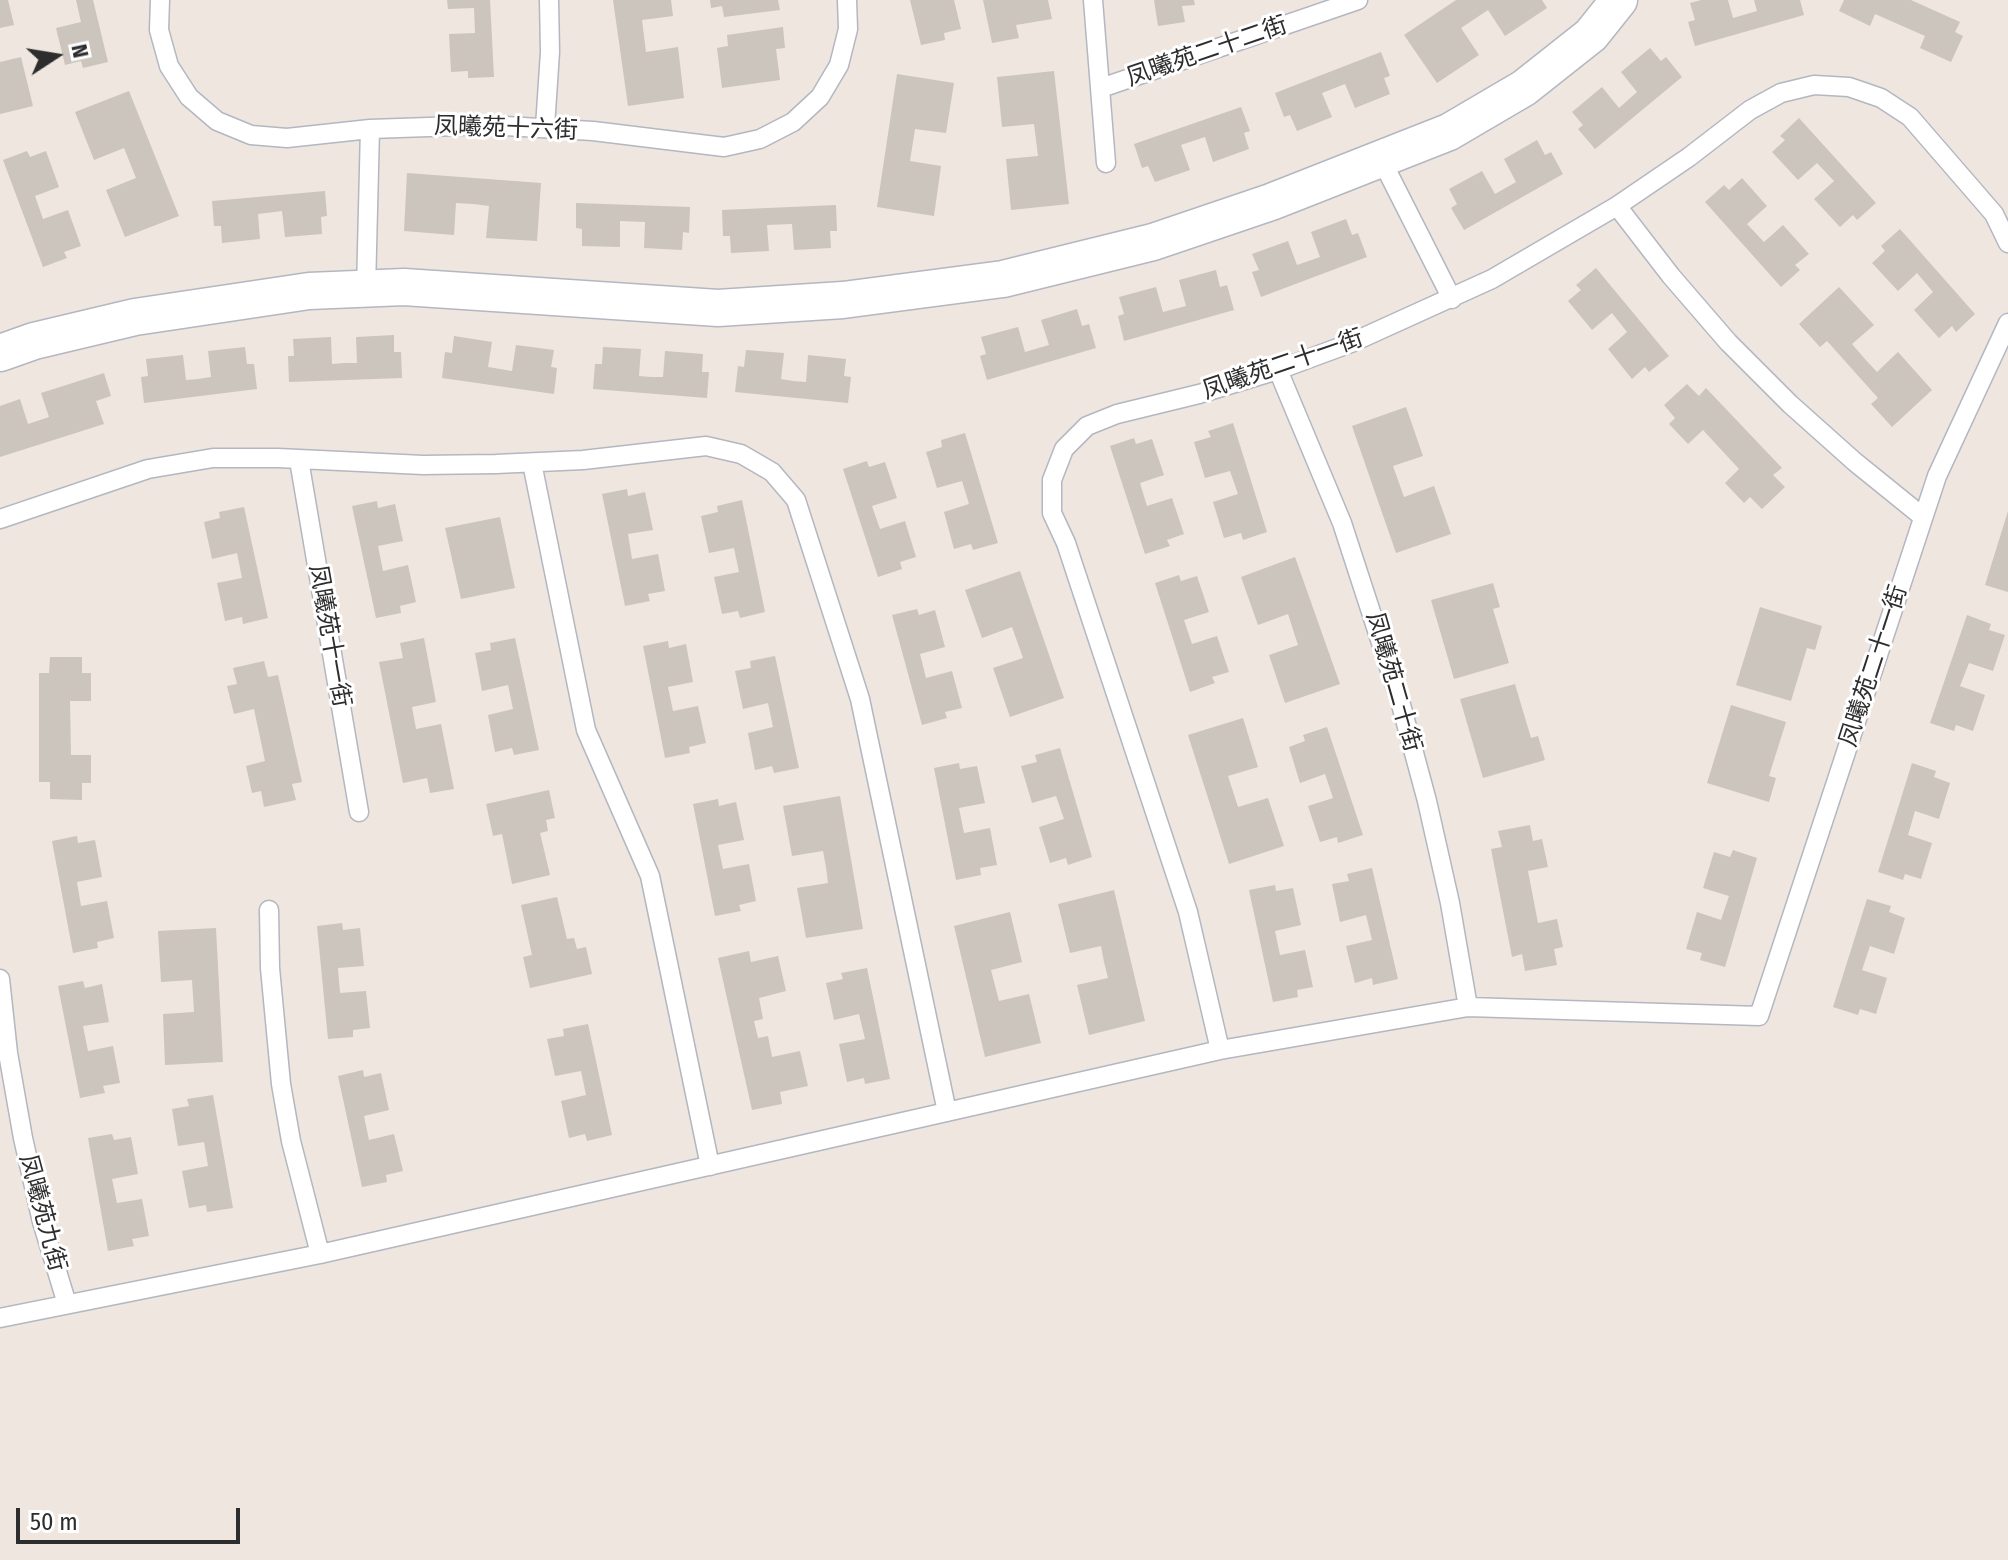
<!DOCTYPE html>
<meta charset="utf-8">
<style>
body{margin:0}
#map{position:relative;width:2008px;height:1560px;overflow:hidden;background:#efe6df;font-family:"Fira Sans Condensed",sans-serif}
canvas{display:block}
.north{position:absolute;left:16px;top:16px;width:80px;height:80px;-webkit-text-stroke:6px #fff;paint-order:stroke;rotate:78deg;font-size:22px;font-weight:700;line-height:32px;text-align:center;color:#2d2d2d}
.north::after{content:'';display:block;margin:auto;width:28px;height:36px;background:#2d2d2d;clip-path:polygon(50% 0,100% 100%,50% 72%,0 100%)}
.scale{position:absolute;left:16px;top:1508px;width:224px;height:36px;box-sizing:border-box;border:4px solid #2d2d2d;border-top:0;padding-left:10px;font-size:24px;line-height:28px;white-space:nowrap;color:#2d2d2d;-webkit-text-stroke:6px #fff;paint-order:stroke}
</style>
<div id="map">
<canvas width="2008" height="1560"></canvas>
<div class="north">N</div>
<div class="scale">50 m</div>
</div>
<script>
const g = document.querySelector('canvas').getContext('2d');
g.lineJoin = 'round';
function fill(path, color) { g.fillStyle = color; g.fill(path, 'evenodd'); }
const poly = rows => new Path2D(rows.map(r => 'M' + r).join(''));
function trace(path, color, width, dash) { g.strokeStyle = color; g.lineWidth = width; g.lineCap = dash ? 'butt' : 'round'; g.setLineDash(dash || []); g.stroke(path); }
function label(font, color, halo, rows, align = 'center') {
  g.font = font + ' "Fira Sans Condensed","Noto Sans SC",sans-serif'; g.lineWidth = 6; g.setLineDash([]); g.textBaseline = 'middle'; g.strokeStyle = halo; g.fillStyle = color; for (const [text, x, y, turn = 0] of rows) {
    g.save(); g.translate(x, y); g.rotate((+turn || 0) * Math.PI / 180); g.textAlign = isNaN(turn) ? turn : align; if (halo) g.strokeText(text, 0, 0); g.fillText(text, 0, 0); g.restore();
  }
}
fill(poly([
 [0,0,8,0,14,25,0,28],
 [76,0,93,0,108,62,83,68,81,61,65,65,56,28,81,22],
 [447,0,490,0,494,77,468,78,468,71,451,72,449,34,475,33,474,8,448,9],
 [613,0,671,0,673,16,642,20,646,52,678,47,684,98,628,106],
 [710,0,778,0,780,10,724,17,722,6,711,8],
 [910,0,954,0,961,29,944,33,945,40,921,45],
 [983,0,1048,0,1052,19,1016,25,1019,38,992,43],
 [1154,0,1194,0,1195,5,1182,6,1185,22,1158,26],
 [1456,0,1542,0,1547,8,1505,36,1488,10,1461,28,1479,55,1437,83,1404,35],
 [1701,0,1728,0,1733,18,1757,11,1754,0,1800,0,1804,15,1695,46,1688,22,1695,20,1690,3],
 [1844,0,1911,0,1960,22,1955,32,1963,36,1951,62,1920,48,1925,36,1875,14,1870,26,1839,11],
 [783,27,785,48,776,49,780,80,722,88,717,48,728,46,727,35],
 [1650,48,1661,61,1666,57,1682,77,1595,149,1578,129,1583,125,1572,112,1602,87,1619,108,1637,92,1621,72],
 [1381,52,1390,76,1384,78,1390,94,1355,108,1345,84,1322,93,1332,117,1297,131,1290,115,1284,117,1275,93],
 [21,57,33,106,0,114,0,62],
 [1054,71,1069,204,1011,210,1006,159,1038,156,1034,124,1002,127,997,77],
 [897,74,954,83,946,133,915,129,910,161,941,166,934,216,877,207],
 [129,91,179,216,125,237,106,190,136,178,124,148,94,160,75,112],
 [1241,107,1250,131,1244,133,1249,149,1213,162,1205,137,1181,145,1190,170,1155,182,1148,166,1142,168,1134,144],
 [1799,118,1876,203,1857,220,1853,215,1840,227,1814,199,1834,181,1817,163,1798,180,1772,152,1785,140,1780,136],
 [1537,140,1545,155,1551,152,1563,174,1464,230,1451,208,1457,204,1449,189,1482,171,1495,194,1516,182,1504,159],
 [27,151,30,157,46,151,59,187,35,196,43,219,68,210,81,246,64,252,67,258,43,267,3,160],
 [407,173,541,183,537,241,486,238,489,206,473,204,456,203,454,235,404,231],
 [1742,178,1767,206,1747,224,1764,242,1783,225,1809,254,1795,265,1800,270,1781,287,1705,202,1724,185,1729,190],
 [325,191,327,216,321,217,322,234,285,237,282,211,258,214,260,239,222,243,221,226,214,226,212,201],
 [576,203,690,207,689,233,683,232,682,250,644,248,645,222,620,221,620,247,582,246,582,229,576,228],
 [836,205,837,231,830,231,831,248,794,250,792,224,767,225,769,251,731,253,730,236,723,236,722,210],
 [1346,219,1352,235,1358,233,1367,257,1261,297,1252,272,1259,270,1252,254,1288,241,1297,265,1320,257,1311,232],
 [1900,229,1975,314,1956,332,1952,326,1939,338,1914,310,1933,292,1917,273,1898,291,1872,263,1885,251,1881,246],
 [1596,268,1669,356,1649,372,1645,367,1632,379,1608,349,1627,332,1612,313,1592,330,1568,301,1581,290,1576,285],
 [1216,270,1220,287,1227,285,1234,310,1124,341,1118,316,1124,314,1119,297,1156,287,1163,312,1186,306,1179,280],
 [1839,287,1874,325,1852,344,1864,358,1877,372,1898,352,1932,390,1892,427,1871,404,1878,398,1827,341,1820,347,1799,324],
 [1077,309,1082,326,1089,324,1096,348,987,380,980,356,986,354,981,337,1018,327,1025,352,1049,345,1041,320],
 [394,335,394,352,401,352,402,378,289,382,288,356,294,356,293,339,331,337,332,364,345,363,357,363,356,337],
 [454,336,492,342,488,367,512,371,516,345,554,350,551,367,557,368,554,394,442,378,445,352,452,353],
 [245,347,247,364,254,364,257,389,144,403,141,377,148,376,146,359,183,355,186,380,198,379,211,377,208,351],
 [603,347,641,349,639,376,651,377,663,377,665,351,703,354,702,372,709,372,707,398,593,389,595,364,602,364],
 [746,350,784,353,781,379,793,381,806,382,808,355,846,359,844,376,851,377,848,403,735,392,738,366,744,367],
 [104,373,111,396,96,401,104,424,0,457,0,406,20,399,28,424,49,417,41,393],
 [1687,384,1699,396,1706,388,1782,468,1773,475,1785,487,1762,509,1750,497,1744,503,1725,483,1739,469,1703,430,1688,444,1669,424,1675,418,1664,405],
 [1406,407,1423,456,1393,466,1404,497,1434,486,1451,534,1396,553,1352,426],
 [1233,423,1267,532,1243,540,1241,533,1224,538,1213,502,1238,494,1230,471,1205,478,1194,442,1211,437,1208,431],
 [965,433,998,543,973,550,971,544,954,549,944,512,969,504,962,481,937,488,926,452,942,447,941,440],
 [1134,438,1136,444,1152,439,1164,475,1140,483,1147,506,1172,498,1184,534,1167,540,1170,546,1145,554,1110,446],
 [867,461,869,467,885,462,897,498,872,506,880,529,905,521,916,557,900,562,902,569,878,577,843,469],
 [627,489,628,496,645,492,653,530,628,534,632,559,658,554,665,591,648,594,650,601,625,606,602,494],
 [742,500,765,612,740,618,738,611,722,614,714,577,739,572,734,548,709,553,701,516,718,512,717,506],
 [377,501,378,508,395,504,403,541,378,546,383,571,408,565,416,602,400,606,401,613,376,618,352,506],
 [244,507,268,618,243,624,242,617,225,621,217,583,242,578,237,553,212,559,204,522,220,518,219,512],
 [2008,511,2008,592,1985,585],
 [500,517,515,588,461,599,445,528],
 [1295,557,1340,684,1285,703,1269,655,1298,645,1288,614,1258,625,1241,577],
 [1020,571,1064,698,1010,717,993,668,1023,658,1012,627,982,638,965,590],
 [1179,575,1181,581,1197,576,1209,612,1184,620,1192,644,1217,636,1229,672,1212,677,1215,683,1190,692,1155,583],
 [1493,583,1500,607,1493,609,1509,663,1454,679,1431,600],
 [1760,607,1822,626,1815,650,1807,648,1791,701,1736,685],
 [917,609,919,615,935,610,945,647,920,654,926,678,952,671,962,708,945,712,947,718,922,725,892,615],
 [1967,615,1991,624,1989,630,2005,635,1993,671,1969,663,1960,686,1985,695,1973,731,1956,725,1954,731,1930,723],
 [424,638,436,702,412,707,416,729,441,724,454,789,430,793,427,778,403,783,379,662,403,658,400,643],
 [515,638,539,750,514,755,512,748,495,752,488,715,513,709,508,685,482,691,475,653,491,650,490,643],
 [668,641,669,648,686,644,693,682,668,687,673,711,698,706,706,743,689,747,690,753,665,758,643,646],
 [775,656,799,768,774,773,772,766,755,770,748,733,773,727,768,703,743,709,735,671,751,668,750,661],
 [50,657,82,657,82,673,91,673,91,701,70,701,71,755,91,755,91,783,82,783,82,800,50,799,50,782,39,782,39,673,49,673],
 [264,661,268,677,278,675,302,782,292,784,296,800,264,807,261,791,252,793,246,766,265,761,254,709,234,714,227,686,237,684,233,668],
 [1515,684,1531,738,1538,736,1545,760,1483,778,1460,699],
 [1731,705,1786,722,1769,776,1776,778,1769,802,1707,783],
 [1243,718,1258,767,1228,776,1238,807,1268,798,1284,846,1229,864,1188,735],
 [1327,727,1363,835,1338,843,1337,837,1320,842,1308,806,1333,798,1325,774,1300,783,1289,747,1305,741,1303,735],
 [1060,748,1092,857,1068,865,1066,858,1050,863,1039,827,1064,819,1056,796,1032,803,1021,766,1037,762,1035,755],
 [959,763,960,769,977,766,985,803,959,808,964,833,990,828,997,865,980,868,981,875,956,880,934,768],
 [1912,763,1936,771,1934,777,1950,783,1939,819,1915,811,1908,835,1932,843,1921,879,1905,874,1903,880,1878,872],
 [549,790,555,818,546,820,548,831,540,833,550,875,512,884,502,834,493,836,486,804],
 [840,796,863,929,806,938,797,888,828,883,826,867,823,851,792,856,783,806],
 [718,799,719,806,736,802,744,840,718,845,723,869,749,864,756,901,739,905,741,911,715,916,693,804],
 [1530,825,1533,841,1542,839,1548,867,1528,871,1538,923,1557,919,1563,947,1554,949,1557,965,1525,971,1522,954,1512,957,1491,849,1502,847,1498,831],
 [77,836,78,843,95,840,102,877,77,882,81,906,107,901,114,938,97,942,98,948,73,953,52,841],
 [1733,850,1757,858,1725,967,1700,960,1702,953,1686,949,1697,912,1721,920,1729,896,1703,888,1714,852,1730,857],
 [1372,868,1398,979,1373,985,1372,978,1355,983,1346,946,1372,940,1366,915,1340,922,1332,884,1349,881,1347,874],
 [1275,885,1276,891,1293,888,1301,925,1275,931,1280,955,1305,950,1313,987,1297,990,1298,997,1273,1002,1249,890],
 [1114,890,1145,1021,1089,1035,1077,985,1108,978,1104,962,1101,946,1070,953,1058,904],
 [557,897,567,939,574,938,577,949,586,947,592,974,530,988,523,957,532,955,521,905],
 [1867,899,1891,906,1889,912,1905,918,1894,954,1870,946,1862,970,1887,978,1876,1014,1860,1009,1858,1015,1833,1007],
 [1010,912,1022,962,991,970,999,1001,1029,994,1041,1043,985,1057,954,926],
 [342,923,343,930,360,928,364,966,338,968,340,993,366,991,370,1028,353,1030,353,1037,328,1039,317,926],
 [216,928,223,1062,165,1065,163,1014,194,1012,192,980,161,982,158,931],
 [749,951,751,962,778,956,786,991,759,998,763,1019,754,1021,758,1038,768,1036,772,1057,800,1051,808,1086,780,1092,782,1104,752,1110,718,958],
 [867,968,890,1079,865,1084,864,1078,847,1082,839,1044,865,1039,859,1014,834,1020,826,983,843,979,841,973],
 [83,981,85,988,102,984,109,1022,83,1026,88,1051,113,1046,120,1083,103,1086,105,1093,80,1098,58,986],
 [588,1024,612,1135,587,1141,585,1134,569,1138,561,1101,586,1095,581,1071,555,1076,547,1039,564,1036,563,1029],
 [363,1070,364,1077,381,1073,389,1110,364,1116,369,1140,394,1134,403,1171,386,1175,387,1182,362,1187,338,1076],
 [213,1095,233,1208,207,1212,206,1205,189,1208,182,1171,208,1166,204,1142,178,1146,172,1109,189,1106,187,1099],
 [112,1134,114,1140,131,1137,138,1174,112,1179,117,1203,142,1199,149,1236,132,1239,134,1246,108,1251,88,1138]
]), '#cbc5bd');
const lane = poly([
 [160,0,159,30,169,66,189,97,217,121,251,135,287,138,370,129,487,125,593,131,724,147,760,139,793,122,820,97,839,65,848,29,847,0],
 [1093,0,1106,163],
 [1101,88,1358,0],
 [545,127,550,52,549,0],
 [1381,159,1452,299],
 [1617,206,1671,276,1728,342,1790,404,1855,462,1923,517],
 [366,289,370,129],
 [1278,370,1342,523,1400,701,1427,801,1450,903,1468,1007],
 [299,460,359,812],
 [532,463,586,730,650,876,710,1166],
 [0,519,148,469,213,458,278,458,423,465,496,464,583,460,706,446,741,454,772,472,796,500,860,699,947,1112],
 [269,910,270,968,281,1084,291,1141,320,1254],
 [0,979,8,1053,23,1138,42,1222,67,1304],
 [1220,1050,1188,912,1066,543,1052,513,1052,480,1064,449,1087,426,1117,414,1199,394,1278,370,1351,343,1492,279,1617,206,1689,157,1750,110,1781,93,1814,85,1849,87,1881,98,1910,117,1994,214,2008,243],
 [0,1318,320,1254,1220,1050,1468,1007,1759,1016,1937,476,2008,323]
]);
const street = poly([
 [0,353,34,341,135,317,309,291,404,287,718,308,843,300,1003,279,1153,242,1271,202,1449,132,1524,88,1591,35,1619,0]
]);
trace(lane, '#b3b7c1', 21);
trace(street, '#b3b7c1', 39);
trace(lane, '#fff', 18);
trace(street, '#fff', 36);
label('24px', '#2d2d2d', '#fff', [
 ["凤曦苑二十二街",1207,52,-19],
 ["凤曦苑十六街",506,129,2],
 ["凤曦苑二十一街",1283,365,-19],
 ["凤曦苑十一街",329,636,80],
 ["凤曦苑二十一街",1874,666,-72],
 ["凤曦苑二十街",1393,682,74],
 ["凤曦苑九街",42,1213,75]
]);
</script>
